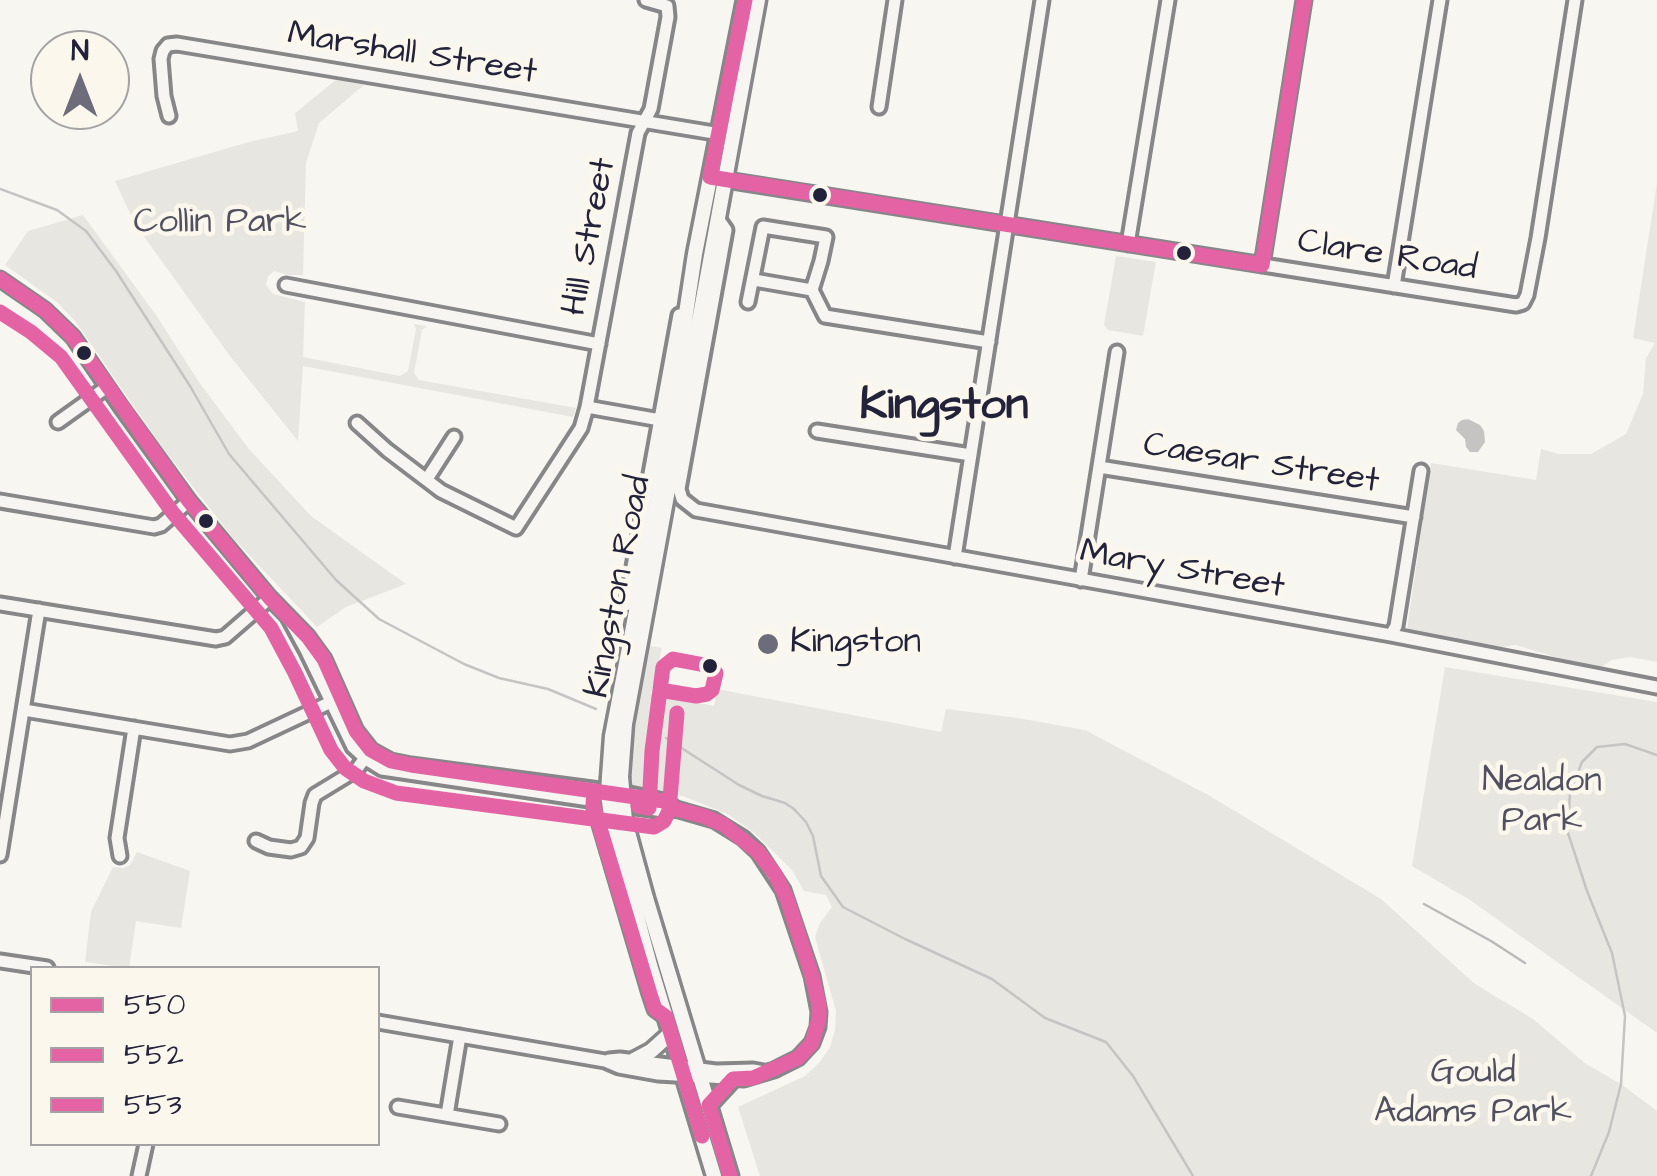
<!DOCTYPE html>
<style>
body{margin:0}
#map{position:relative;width:1657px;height:1176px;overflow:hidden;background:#f8f6f0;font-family:"Architects Daughter",sans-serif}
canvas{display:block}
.legend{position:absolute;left:30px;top:966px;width:350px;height:180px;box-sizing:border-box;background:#fbf7ec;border:2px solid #a4a2a5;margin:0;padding:12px 18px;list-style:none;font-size:30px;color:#22223b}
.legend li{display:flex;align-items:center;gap:20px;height:50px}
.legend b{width:50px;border:2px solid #a4a2a5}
.north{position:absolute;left:30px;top:30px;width:100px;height:100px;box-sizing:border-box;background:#fbf7ec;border:2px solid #a4a2a5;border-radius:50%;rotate:0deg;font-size:28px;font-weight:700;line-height:40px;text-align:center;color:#22223b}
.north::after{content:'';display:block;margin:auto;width:35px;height:45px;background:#6d6c7a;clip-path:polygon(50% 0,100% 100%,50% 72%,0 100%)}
</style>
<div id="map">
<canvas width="1657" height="1176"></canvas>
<ul class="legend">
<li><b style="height:12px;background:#e463a4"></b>550</li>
<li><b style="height:12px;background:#e463a4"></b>552</li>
<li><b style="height:12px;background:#e463a4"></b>553</li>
</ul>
<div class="north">N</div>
</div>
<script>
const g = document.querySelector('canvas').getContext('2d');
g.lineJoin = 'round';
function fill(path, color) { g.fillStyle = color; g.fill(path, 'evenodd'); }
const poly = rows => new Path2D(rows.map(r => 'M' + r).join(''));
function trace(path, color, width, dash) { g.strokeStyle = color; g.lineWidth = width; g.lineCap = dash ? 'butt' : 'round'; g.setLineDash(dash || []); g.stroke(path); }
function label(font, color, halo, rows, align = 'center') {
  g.font = font + ' "Architects Daughter",sans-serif'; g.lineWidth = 9; g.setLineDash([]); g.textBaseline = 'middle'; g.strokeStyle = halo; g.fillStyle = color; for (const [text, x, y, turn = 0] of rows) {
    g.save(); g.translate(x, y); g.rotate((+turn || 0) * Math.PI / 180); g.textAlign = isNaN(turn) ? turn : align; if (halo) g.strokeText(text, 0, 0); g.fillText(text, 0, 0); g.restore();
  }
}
fill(poly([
 [336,80,364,85,319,123,306,163,303,275,288,275,274,271,268,276,266,285,273,294,305,302,303,357,400,376,408,371,416,329,414,324,427,326,422,330,414,373,419,380,576,408,573,417,303,366,298,441,230,356,135,224,115,181,249,142,298,131,295,113],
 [1657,183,1657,662,1630,657,1612,660,1597,670,1516,645,1496,648,1462,643,1407,630,1431,463,1536,480,1541,449,1558,454,1591,454,1626,434,1643,394,1646,358,1655,343,1633,338],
 [83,215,156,315,199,382,248,448,311,516,406,584,346,607,317,627,233,538,162,447,75,321,58,303,5,265,28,231],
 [1116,256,1156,262,1143,336,1108,330,1104,325],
 [645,645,662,648,651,694,714,706,717,689,941,732,946,709,1018,718,1085,730,1210,796,1381,899,1475,984,1533,1019,1586,1064,1621,1084,1657,1111,1657,1176,760,1176,738,1107,805,1076,819,1063,830,1047,835,1030,836,1011,815,937,820,923,832,907,826,895,804,891,792,870,753,832,729,815,683,796,634,785,627,786,629,744],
 [1445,667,1657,702,1657,1033,1470,900,1412,866],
 [137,852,190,871,181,928,136,921,129,968,85,962,91,912,113,867,124,868,130,865]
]), '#e8e6e0');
fill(poly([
 [1468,419,1480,425,1484,431,1485,442,1478,452,1470,452,1466,447,1465,439,1456,430,1458,423,1462,420]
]), '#c6c4c3');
trace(poly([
 [0,189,57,210,86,231,116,271,190,386,229,454,336,580,379,619,464,664,499,678,548,689,596,709],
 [666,738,739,785,762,796,785,803,794,809,806,822,813,836,821,876,843,907,905,939,992,979,1045,1018,1106,1042,1133,1076,1193,1176],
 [1591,1176,1609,1132,1621,1084,1625,1016,1612,953,1587,891,1568,833,1570,792,1582,762,1597,747,1625,744,1657,755]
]), '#c6c4c3', 2.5);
const minor = poly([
 [879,107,895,0],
 [169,116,164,96,161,59,163,51,168,45,177,44,720,134],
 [720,179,1516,305,1523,303,1527,295,1538,238,1575,0],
 [719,220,726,230,679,489,682,499,696,510,1391,635,1657,687],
 [1128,244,1168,0],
 [1262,265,1304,0],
 [0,279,45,310,73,337,121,407,189,501,270,598,308,637,324,659,356,731,371,750,391,761,411,765,630,794,664,801,676,809],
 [754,280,812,290],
 [286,285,599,344],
 [1394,286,1440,0],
 [748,302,763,227,826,237,821,261,812,290,825,316,989,342],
 [587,407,660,420],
 [58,422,107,387],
 [357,423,387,450,441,491,516,528,581,428,587,407,638,133,651,109,668,17,667,6,646,0],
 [817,431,971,455],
 [1099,467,1414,517],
 [427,479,454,437],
 [0,501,154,527,161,525,189,501],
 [955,557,1042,0],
 [1081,580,1117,352],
 [0,604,216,639,225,637,270,598],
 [626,605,679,315],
 [288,617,307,652,353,747,366,759,382,769,663,811,676,809,714,820,743,838,758,852,783,890,812,976,819,1012,818,1027,812,1043,798,1058,774,1070,744,1079,658,1074,619,1067,605,1061,378,1022],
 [1391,635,1396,626,1421,471],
 [24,710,230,744,248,741,331,702],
 [593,801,650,994,655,1009,666,1017],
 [256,841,269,847,291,850,301,847,307,838,312,803,315,795,356,770,368,754],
 [0,855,39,610],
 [120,856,117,838,134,728],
 [0,961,47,968],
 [609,1060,620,1059,716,1071,753,1070,764,1072],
 [398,1107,499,1124],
 [447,1115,460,1036],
 [139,1176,146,1144]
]);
const major = poly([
 [609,777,612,736,658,497,695,254,745,0],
 [621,777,625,724,758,0],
 [625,821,646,898,730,1176],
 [612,823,650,965,714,1176],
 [634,1060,651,1051,671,1033],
 [709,1105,733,1079]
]);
trace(minor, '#878688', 19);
trace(major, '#878688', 21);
trace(minor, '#f6f5f1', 11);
trace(major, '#f6f5f1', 14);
trace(poly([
 [1424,904,1491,941,1525,963]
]), '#bcbab9', 2.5);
const majorBridge = poly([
 [609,777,608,794,612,823],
 [621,777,625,821]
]);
trace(majorBridge, '#878688', 21, []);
trace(majorBridge, '#f6f5f1', 14);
trace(poly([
 [0,279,45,310,73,337,189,501,270,598,308,637,324,659,356,731,371,750,391,761,411,765,664,801,676,809,703,816,724,825,758,852,775,874,787,899,812,976,819,1005,819,1019,812,1043,798,1058,753,1078,733,1079,709,1105,730,1176],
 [660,690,696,696,707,694,712,690,716,673,710,666],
 [594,791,593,805,650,994,655,1009,666,1017,702,1136],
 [638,806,649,808,652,751,663,667,673,659,710,666]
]), '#e463a4', 15);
trace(poly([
 [0,312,31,332,61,357,173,513,271,628,295,673,331,750,345,768,364,781,396,793,654,827,664,821,669,811,677,713]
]), '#e463a4', 15);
trace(poly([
 [745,0,710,177,1262,265],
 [1262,265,1304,0]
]), '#e463a4', 15);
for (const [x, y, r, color] of [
 [820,195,9,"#22223b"],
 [1184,253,9,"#22223b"],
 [84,353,9,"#22223b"],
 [206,521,9,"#22223b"],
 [768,644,12,"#6d6c7a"],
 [710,666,9,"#22223b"]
]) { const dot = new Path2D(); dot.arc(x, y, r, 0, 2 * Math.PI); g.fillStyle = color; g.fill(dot); trace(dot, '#fbf7ec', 4); }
label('35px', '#22223b', '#fbf7ec', [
 ["Marshall Street",412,55,9],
 ["Hill Street",591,237,-79],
 ["Clare Road",1387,257,9],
 ["Caesar Street",1261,465,9],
 ["Mary Street",1182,571,10],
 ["Kingston Road",620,587,-79]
]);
label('35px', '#505061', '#fbf7ec', [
 ["Collin Park",220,224],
 ["Nealdon",1542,783],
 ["Park",1542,823],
 ["Gould",1473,1074],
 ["Adams Park",1473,1114]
]);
label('35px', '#22223b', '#fbf7ec', [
 ["Kingston",790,644]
], 'left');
label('bold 45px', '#22223b', '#fbf7ec', [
 ["Kingston",944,409]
]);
</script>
